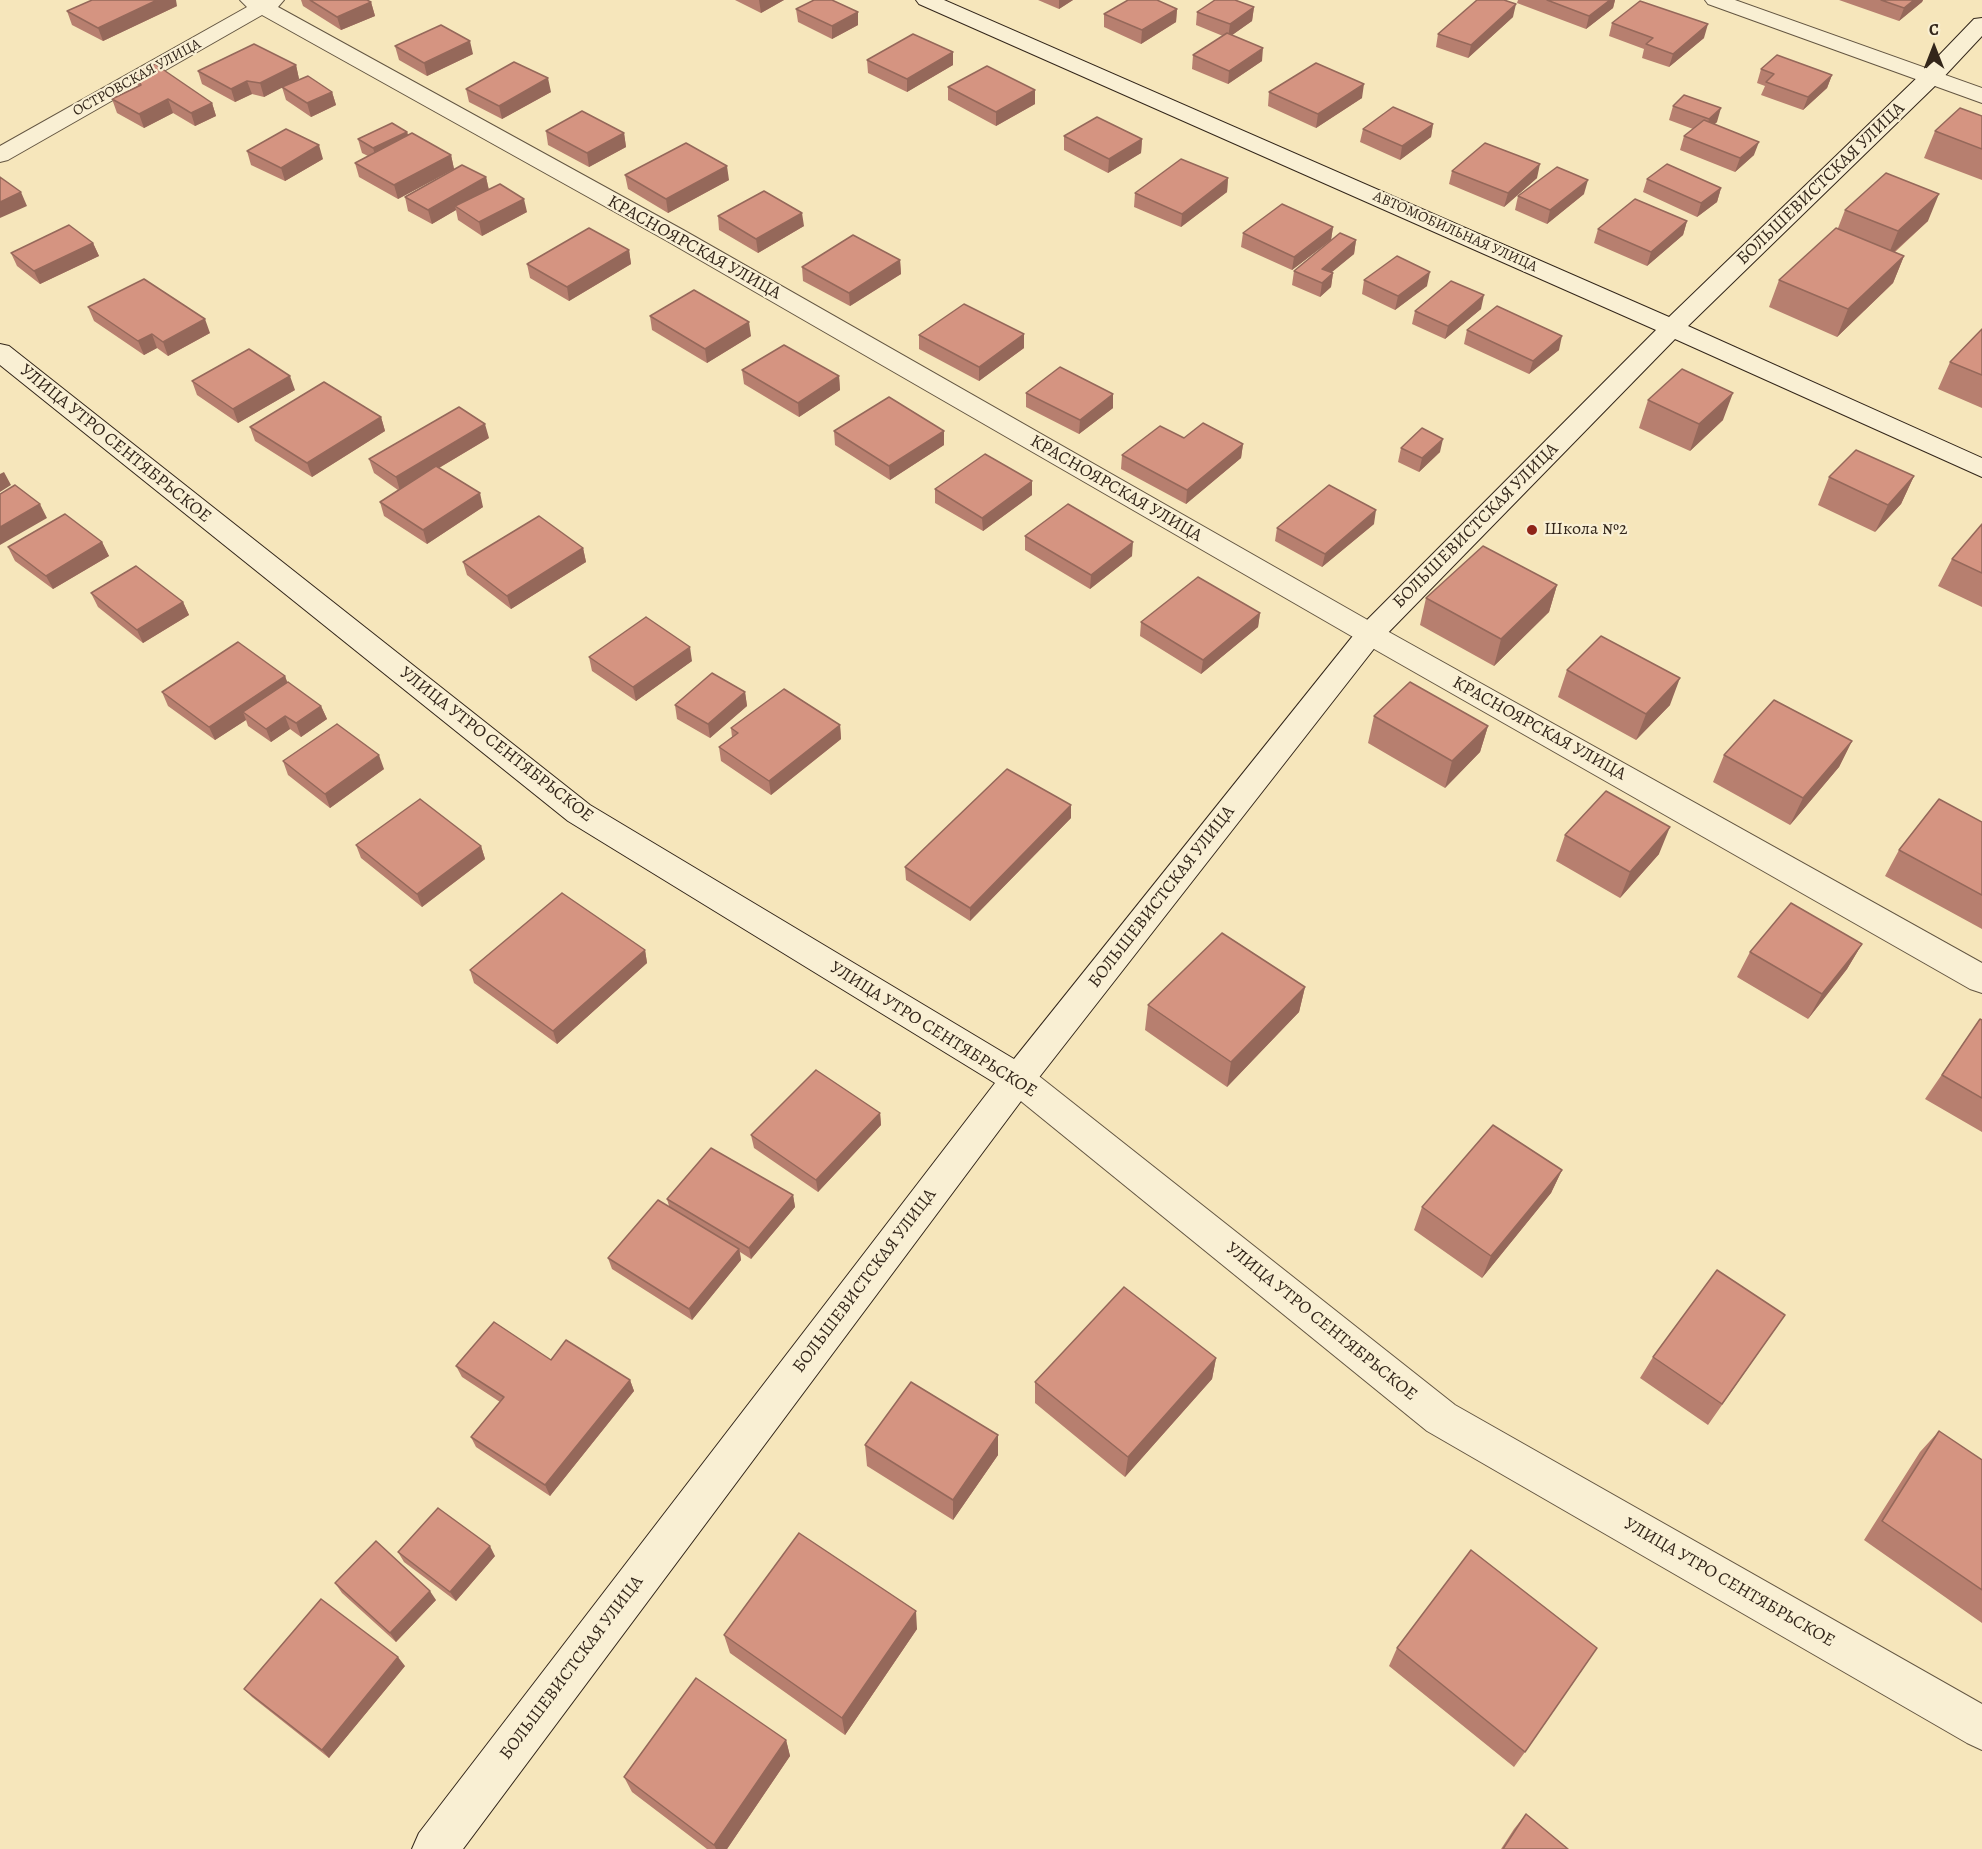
<!DOCTYPE html>
<meta charset="utf-8">
<style>
body{margin:0}
#map{position:relative;width:1982px;height:1849px;overflow:hidden;background:#f6e6bb;font-family:Alegreya,serif}
canvas{display:block}
.north{position:absolute;left:1904px;top:18px;width:60px;height:60px;-webkit-text-stroke:4px #f9efd3;paint-order:stroke;rotate:0deg;font-size:16px;font-weight:700;line-height:24px;text-align:center;color:#33261a}
.north::after{content:'';display:block;margin:auto;width:21px;height:27px;background:#33261a;clip-path:polygon(50% 0,100% 100%,50% 72%,0 100%)}
</style>
<div id="map">
<canvas width="1982" height="1849"></canvas>
<div class="north">С</div>
</div>
<script>
const g = document.querySelector('canvas').getContext('2d');
g.lineJoin = 'round';
const poly = rows => new Path2D(rows.map(r => 'M' + r).join(''));
function trace(path, color, width, dash) { g.strokeStyle = color; g.lineWidth = width; g.lineCap = dash ? 'butt' : 'round'; g.setLineDash(dash || []); g.stroke(path); }
function fill(path, color) { g.fillStyle = color; g.fill(path, 'evenodd'); }
function label(font, color, halo, rows, align = 'center') {
  g.font = font + ' Alegreya,serif'; g.lineWidth = 4.5; g.setLineDash([]); g.textBaseline = 'middle'; g.strokeStyle = halo; g.fillStyle = color; for (const [text, x, y, turn = 0] of rows) {
    g.save(); g.translate(x, y); g.rotate((+turn || 0) * Math.PI / 180); g.textAlign = isNaN(turn) ? turn : align; if (halo) g.strokeText(text, 0, 0); g.fillText(text, 0, 0); g.restore();
  }
}
const street = poly([
 [240,0,284,0,278,7,685,231,1380,627,1982,963,1982,993,1970,989,1360,641,667,241,262,15,8,160,0,162,0,146,247,7,240,0],
 [1705,0,1735,0,1982,88,1982,103,1708,4,1705,0],
 [1018,1064,1030,1069,1455,1405,1982,1704,1982,1750,1967,1743,1427,1431,1006,1089,1000,1079,1006,1069,1018,1064]
]);
const secondary = poly([
 [916,0,944,0,1669,317,1923,72,1974,19,1982,18,1982,36,1939,82,1688,326,1982,458,1982,477,1675,339,1380,641,1030,1089,463,1849,412,1849,419,1833,995,1083,568,821,0,365,0,344,9,346,590,805,1014,1059,1360,627,1656,330,919,4,916,0]
]);
trace(street, '#645642', 2);
trace(secondary, '#33261a', 2);
fill(street, '#f9efd3');
fill(secondary, '#f9efd3');
fill(poly([
 [301,0,367,0,371,2,375,16,341,30,303,6],
 [735,0,784,0,761,13],
 [1038,0,1073,0,1059,9],
 [1518,0,1615,0,1613,8,1586,29,1517,3],
 [1839,0,1923,0,1922,2,1899,21],
 [177,6,103,41,72,25,67,11],
 [1254,7,1252,21,1232,35,1262,61,1228,84,1192,69,1193,55,1223,36,1196,25,1197,12],
 [796,9,858,12,858,25,832,39,798,22],
 [1177,9,1176,22,1141,44,1104,27,1104,14],
 [1513,17,1468,58,1436,47,1438,34],
 [1612,23,1704,38,1669,67,1642,58,1644,49,1609,36],
 [395,46,473,54,427,76,399,60],
 [953,52,953,65,907,92,868,73,867,60],
 [296,65,299,79,289,84,332,92,336,105,311,117,286,100,282,87,264,97,252,94,235,102,202,84,198,71],
 [1761,69,1832,75,1827,88,1803,110,1761,95,1765,86,1757,83],
 [134,74,212,103,216,116,195,126,173,113,144,128,117,113,112,99,138,86],
 [948,87,1035,90,1035,104,996,126,948,100],
 [466,89,551,92,502,119,469,102],
 [1269,92,1362,98,1316,128,1268,106],
 [1673,106,1717,122,1714,124,1754,155,1735,172,1680,150,1684,136,1693,129,1669,120],
 [1982,116,1982,180,1924,158,1935,131],
 [1433,124,1431,137,1400,160,1360,142,1363,129],
 [546,131,624,133,626,147,589,167,548,145],
 [407,132,408,135,451,155,454,169,398,199,359,177,355,163,368,156,362,153,358,139],
 [1064,136,1142,139,1141,153,1108,173,1064,150],
 [247,151,323,159,285,181,251,165],
 [1452,171,1537,178,1504,207,1449,184],
 [625,175,729,180,668,213,628,189],
 [486,177,489,190,527,212,482,236,458,220,456,210,432,224,408,211,405,197],
 [1228,178,1227,192,1181,227,1134,207,1135,193],
 [1647,179,1721,188,1717,202,1697,217,1643,192],
 [1584,194,1547,224,1515,210,1518,196],
 [1845,210,1928,221,1895,252,1904,256,1893,283,1837,337,1769,307,1779,280,1838,228],
 [718,216,804,226,758,253,719,230],
 [1687,221,1683,235,1647,266,1594,243,1598,229],
 [1333,227,1331,240,1292,270,1241,247,1243,233],
 [1356,240,1354,254,1331,272,1333,273,1331,287,1320,297,1292,285,1294,271],
 [93,243,99,256,40,284,17,266,11,253],
 [629,250,631,264,569,301,530,278,527,264],
 [900,260,901,274,850,306,803,281,802,267],
 [1364,280,1427,286,1395,310,1362,294],
 [88,307,210,333,168,356,157,348,144,355,94,321],
 [1481,309,1445,339,1412,324,1415,311],
 [650,316,751,336,707,363,652,330],
 [1982,329,1982,408,1938,389,1950,362],
 [1467,330,1559,350,1529,374,1464,344],
 [1024,334,1024,348,979,381,919,349,919,335],
 [742,370,839,376,840,390,799,417,744,384],
 [192,381,295,390,238,423,197,395],
 [1026,393,1113,408,1079,434,1026,407],
 [1648,400,1723,420,1690,451,1639,428],
 [381,417,385,431,312,477,255,441,250,427],
 [834,431,944,445,890,480,835,445],
 [489,438,439,468,483,507,427,544,384,516,380,502,398,490,374,473,369,459],
 [1184,438,1243,444,1241,458,1186,504,1121,469,1122,455],
 [1401,448,1440,452,1419,472,1398,462],
 [1914,476,1901,504,1875,532,1818,505,1829,477],
 [935,489,1032,495,983,531,935,503],
 [1374,524,1322,567,1275,541,1277,528],
 [1982,524,1982,607,1938,586,1952,559],
 [1025,536,1132,556,1090,589,1025,550],
 [102,542,109,556,53,589,15,561,8,547],
 [583,548,586,562,511,609,467,575,463,562],
 [1557,585,1549,612,1494,666,1420,625,1426,598],
 [91,593,183,602,189,615,143,643,98,607],
 [1260,613,1258,627,1201,674,1140,636,1141,622],
 [589,657,692,661,636,701,592,671],
 [1567,670,1670,705,1636,740,1558,697],
 [285,676,287,682,321,706,327,719,301,737,290,729,271,742,248,726,246,720,215,740,168,706,162,692],
 [745,692,747,706,710,738,677,719,675,705],
 [1374,716,1488,726,1480,752,1445,788,1368,743],
 [840,725,841,739,771,795,721,761,719,747,732,737,731,728],
 [1852,741,1839,767,1790,825,1713,782,1724,755],
 [283,761,384,769,330,808,288,775],
 [1071,818,970,921,906,880,905,867],
 [1982,822,1982,929,1885,876,1899,850],
 [1565,835,1659,854,1620,898,1556,861],
 [356,845,481,846,485,859,422,907,361,858],
 [1862,944,1847,969,1808,1019,1737,977,1750,952],
 [645,950,647,963,557,1044,474,983,470,970],
 [1305,987,1299,1012,1227,1087,1145,1030,1148,1005],
 [1980,1019,1982,1020,1982,1132,1925,1099],
 [880,1113,881,1125,818,1192,754,1148,751,1135],
 [1562,1170,1551,1193,1482,1278,1414,1230,1422,1207],
 [793,1195,795,1207,751,1259,740,1252,741,1260,692,1320,612,1269,608,1258,669,1206,667,1199],
 [1785,1315,1708,1425,1640,1378,1653,1357],
 [1216,1358,1212,1379,1125,1477,1035,1403,1035,1382],
 [551,1360,630,1380,634,1391,550,1496,476,1447,471,1437,500,1402,462,1377,456,1366],
 [1939,1431,1982,1460,1982,1623,1864,1540,1920,1452],
 [998,1435,998,1455,953,1520,867,1466,865,1445],
 [398,1552,495,1556,456,1601,404,1562],
 [335,1583,436,1600,396,1642,342,1593],
 [917,1629,845,1735,730,1653,724,1635],
 [1397,1648,1525,1752,1514,1767,1389,1666],
 [405,1666,329,1758,252,1697,244,1689],
 [786,1740,790,1756,727,1849,707,1849,632,1792,624,1777],
 [1526,1814,1568,1849,1501,1849,1514,1829]
]), '#b77f6f');
fill(poly([
 [157,0,176,0,177,6,103,41,98,28],
 [759,0,784,0,761,13],
 [1059,0,1073,0,1059,9],
 [1610,0,1615,0,1613,8,1586,29,1589,16],
 [1914,0,1923,0,1922,2,1899,21,1904,8],
 [371,2,375,16,341,30,337,17],
 [1516,4,1513,17,1468,58,1471,45],
 [1254,7,1252,21,1228,38,1230,24],
 [1177,9,1176,22,1141,44,1142,30],
 [858,12,858,25,832,39,832,26],
 [1708,24,1704,38,1669,67,1673,54],
 [470,41,473,54,427,76,424,63],
 [1263,48,1262,61,1228,84,1229,71],
 [953,52,953,65,907,92,907,79],
 [296,65,299,79,264,97,260,83],
 [1832,75,1827,88,1803,110,1808,97],
 [548,78,551,92,502,119,499,106],
 [247,81,252,94,235,102,231,89],
 [1364,84,1362,98,1316,128,1318,114],
 [1035,90,1035,104,996,126,996,112],
 [332,92,336,105,311,117,307,103],
 [168,99,173,113,144,128,139,114],
 [212,103,216,116,195,126,191,113],
 [1721,108,1717,122,1705,133,1709,119],
 [1433,124,1431,137,1400,160,1402,146],
 [407,132,411,145,377,162,373,148],
 [624,133,626,147,589,167,587,153],
 [1142,139,1141,153,1108,173,1109,159],
 [1759,142,1754,155,1735,172,1740,158],
 [319,145,323,159,285,181,281,168],
 [451,155,454,169,398,199,394,185],
 [1540,164,1537,178,1504,207,1508,193],
 [727,166,729,180,668,213,666,199],
 [486,177,489,191,455,206,456,210,432,224,428,210],
 [1228,178,1227,192,1181,227,1182,214],
 [1588,180,1584,194,1547,224,1550,210],
 [1721,188,1717,202,1697,217,1701,203],
 [21,192,27,206,0,218,0,202],
 [1939,194,1928,221,1887,258,1898,231],
 [524,199,527,212,482,236,479,222],
 [802,213,804,226,758,253,756,239],
 [1687,221,1683,235,1647,266,1651,252],
 [1333,227,1331,240,1292,270,1294,257],
 [1356,240,1354,254,1320,282,1322,269],
 [93,243,99,256,40,284,34,271],
 [629,250,631,264,569,301,567,287],
 [1904,256,1893,283,1837,337,1848,309],
 [900,260,901,274,850,306,849,293],
 [1430,272,1427,286,1395,310,1398,296],
 [1333,273,1331,287,1320,297,1322,283],
 [1484,295,1481,309,1445,339,1448,326],
 [205,319,210,333,168,356,163,342],
 [749,322,751,336,707,363,705,349],
 [152,334,157,348,144,355,138,341],
 [1024,334,1024,348,979,381,979,367],
 [1562,336,1559,350,1529,374,1533,361],
 [290,376,295,390,238,423,233,409],
 [839,376,840,390,799,417,798,403],
 [1733,393,1723,420,1690,451,1699,424],
 [1113,394,1113,408,1079,434,1080,420],
 [381,417,385,431,312,477,307,463],
 [485,424,489,438,400,491,396,477],
 [944,431,944,445,890,480,889,466],
 [1443,439,1440,452,1419,472,1422,458],
 [1243,444,1241,458,1186,504,1187,490],
 [4,472,11,485,0,492,0,474],
 [1914,476,1901,504,1875,532,1888,505],
 [1032,481,1032,495,983,531,982,518],
 [480,493,483,507,427,544,423,530],
 [40,504,47,518,0,545,0,527],
 [1376,510,1374,524,1322,567,1325,554],
 [102,542,109,556,53,589,46,576],
 [1133,542,1132,556,1090,589,1091,575],
 [583,548,586,562,511,609,507,596],
 [1557,585,1549,612,1494,666,1501,639],
 [183,602,189,615,143,643,137,630],
 [1260,613,1258,627,1201,674,1203,660],
 [690,647,692,661,636,701,633,687],
 [285,676,290,690,243,712,246,720,215,740,209,727],
 [1680,678,1670,705,1636,740,1646,714],
 [745,692,747,706,710,738,708,724],
 [321,706,327,719,301,737,296,723],
 [285,716,290,729,271,742,266,729],
 [840,725,841,739,771,795,769,781],
 [1488,726,1480,752,1445,788,1452,761],
 [1852,741,1839,767,1790,825,1803,798],
 [379,755,384,769,330,808,325,794],
 [1071,805,1071,818,970,921,970,908],
 [1670,827,1659,854,1620,898,1630,872],
 [481,846,485,859,422,907,417,894],
 [1862,944,1847,969,1808,1019,1822,994],
 [645,950,647,963,557,1044,553,1031],
 [1305,987,1299,1012,1227,1087,1231,1062],
 [880,1113,881,1125,818,1192,816,1180],
 [1562,1170,1551,1193,1482,1278,1491,1256],
 [793,1195,795,1207,751,1259,749,1248],
 [739,1249,741,1260,692,1320,689,1309],
 [1216,1358,1212,1379,1125,1477,1128,1457],
 [630,1380,634,1391,550,1496,545,1485],
 [998,1435,998,1455,953,1520,953,1500],
 [490,1546,495,1556,456,1601,450,1592],
 [430,1591,436,1600,396,1642,390,1633],
 [916,1611,917,1629,845,1735,842,1718],
 [398,1657,405,1666,329,1758,322,1750],
 [786,1740,790,1756,727,1849,716,1849,714,1845]
]), '#95685a');
const building = poly([
 [92,0,157,0,98,28,67,11,92,0],
 [310,0,367,0,371,2,337,17,310,0],
 [814,0,832,0,858,12,832,26,796,9,814,0],
 [1128,0,1157,0,1177,9,1142,30,1104,14,1128,0],
 [1215,0,1235,0,1254,7,1230,24,1197,12,1215,0],
 [1477,0,1504,0,1516,4,1471,45,1438,34,1477,0],
 [1547,0,1610,0,1589,16,1547,0],
 [1881,0,1914,0,1904,8,1881,0],
 [1640,1,1708,24,1673,54,1646,44,1653,38,1612,23,1640,1],
 [441,25,470,41,424,63,395,46,441,25],
 [1227,33,1263,48,1229,71,1193,55,1227,33],
 [913,34,953,52,907,79,867,60,913,34],
 [254,44,296,65,260,83,247,81,231,89,198,71,254,44],
 [1777,55,1832,75,1808,97,1766,82,1774,74,1761,69,1777,55],
 [514,62,548,78,499,106,466,89,514,62],
 [1316,63,1364,84,1318,114,1269,92,1316,63],
 [155,64,212,103,191,113,168,99,139,114,112,99,141,85,134,74,155,64],
 [987,66,1035,90,996,112,948,87,987,66],
 [308,76,332,92,307,103,282,87,308,76],
 [1684,95,1721,108,1709,119,1673,106,1684,95],
 [1393,107,1433,124,1402,146,1363,129,1393,107],
 [1960,108,1982,116,1982,149,1935,131,1960,108],
 [582,111,624,133,587,153,546,131,582,111],
 [1097,117,1142,139,1109,159,1064,136,1097,117],
 [1704,120,1759,142,1740,158,1684,136,1704,120],
 [392,123,407,132,373,148,358,139,392,123],
 [286,129,319,145,281,168,247,151,286,129],
 [412,133,451,155,394,185,355,163,412,133],
 [686,143,727,166,666,199,625,175,686,143],
 [1485,143,1540,164,1508,193,1452,171,1485,143],
 [1181,159,1228,178,1182,214,1135,193,1181,159],
 [1667,164,1721,188,1701,203,1647,179,1667,164],
 [462,165,486,177,428,210,405,197,462,165],
 [1557,167,1588,180,1550,210,1518,196,1557,167],
 [1886,173,1939,194,1898,231,1845,210,1886,173],
 [0,177,21,192,0,202,0,177],
 [500,184,524,199,479,222,455,206,500,184],
 [764,191,802,213,756,239,718,216,764,191],
 [1635,199,1687,221,1651,252,1598,229,1635,199],
 [1282,204,1333,227,1294,257,1243,233,1282,204],
 [69,225,93,243,34,271,11,253,69,225],
 [589,228,629,250,567,287,527,264,589,228],
 [1836,228,1904,256,1848,309,1779,280,1836,228],
 [1340,233,1356,240,1322,269,1333,273,1322,283,1294,271,1340,233],
 [853,235,900,260,849,293,802,267,853,235],
 [1397,256,1430,272,1398,296,1364,280,1397,256],
 [144,279,205,319,163,342,152,334,138,341,88,307,144,279],
 [1451,281,1484,295,1448,326,1415,311,1451,281],
 [694,290,749,322,705,349,650,316,694,290],
 [964,304,1024,334,979,367,919,335,964,304],
 [1497,306,1562,336,1533,361,1467,330,1497,306],
 [1982,329,1982,375,1950,362,1982,329],
 [784,345,839,376,798,403,742,370,784,345],
 [249,349,290,376,233,409,192,381,249,349],
 [1060,367,1113,394,1080,420,1026,393,1060,367],
 [1682,369,1733,393,1699,424,1648,400,1682,369],
 [324,382,381,417,307,463,250,427,324,382],
 [889,397,944,431,889,466,834,431,889,397],
 [459,407,485,424,396,477,369,459,459,407],
 [1203,423,1243,444,1187,490,1122,455,1160,426,1184,438,1203,423],
 [1422,428,1443,439,1422,458,1401,448,1422,428],
 [1856,450,1914,476,1888,505,1829,477,1856,450],
 [985,454,1032,481,982,518,935,489,985,454],
 [436,466,480,493,423,530,380,502,436,466],
 [15,485,40,504,0,527,0,494,15,485],
 [1329,485,1376,510,1325,554,1277,528,1329,485],
 [1068,504,1133,542,1091,575,1025,536,1068,504],
 [65,514,102,542,46,576,8,547,65,514],
 [539,516,583,548,507,596,463,562,539,516],
 [1982,524,1982,573,1952,559,1982,524],
 [1483,546,1557,585,1501,639,1426,598,1483,546],
 [136,566,183,602,137,630,91,593,136,566],
 [1198,577,1260,613,1203,660,1141,622,1198,577],
 [646,617,690,647,633,687,589,657,646,617],
 [1601,636,1680,678,1646,714,1567,670,1601,636],
 [238,642,285,676,209,727,162,692,238,642],
 [712,673,745,692,708,724,675,705,712,673],
 [288,682,321,706,296,723,285,716,266,729,243,712,288,682],
 [1410,682,1488,726,1452,761,1374,716,1410,682],
 [784,689,840,725,769,781,719,747,738,733,731,728,784,689],
 [1774,700,1852,741,1803,798,1724,755,1774,700],
 [337,724,379,755,325,794,283,761,337,724],
 [1007,769,1071,805,970,908,905,867,1007,769],
 [1606,791,1670,827,1630,872,1565,835,1606,791],
 [420,799,481,846,417,894,356,845,420,799],
 [1939,799,1982,822,1982,895,1899,850,1939,799],
 [562,893,645,950,553,1031,470,970,562,893],
 [1791,903,1862,944,1822,994,1750,952,1791,903],
 [1222,933,1305,987,1231,1062,1148,1005,1222,933],
 [1980,1019,1982,1020,1982,1098,1942,1075,1980,1019],
 [816,1070,880,1113,816,1180,751,1135,816,1070],
 [1493,1125,1562,1170,1491,1256,1422,1207,1493,1125],
 [711,1148,793,1195,749,1248,667,1199,711,1148],
 [658,1200,739,1249,689,1309,608,1258,658,1200],
 [1717,1270,1785,1315,1722,1404,1653,1357,1717,1270],
 [1124,1287,1216,1358,1128,1457,1035,1382,1124,1287],
 [494,1322,551,1360,566,1340,630,1380,545,1485,471,1437,504,1397,456,1366,494,1322],
 [911,1382,998,1435,953,1500,865,1445,911,1382],
 [1939,1431,1982,1460,1982,1590,1882,1521,1939,1431],
 [438,1508,490,1546,450,1592,398,1552,438,1508],
 [799,1533,916,1611,842,1718,724,1635,799,1533],
 [376,1541,430,1591,390,1633,335,1583,376,1541],
 [1471,1550,1597,1648,1525,1752,1397,1648,1471,1550],
 [321,1599,398,1657,322,1750,244,1689,321,1599],
 [696,1678,786,1740,714,1845,624,1777,696,1678],
 [1526,1814,1568,1849,1503,1849,1526,1814]
]);
fill(building, '#d59481');
trace(building, '#95685a', 1.5);
for (const [x, y, r, color] of [
 [1532,530,6,"#8f2418"]
]) { const dot = new Path2D(); dot.arc(x, y, r, 0, 2 * Math.PI); g.fillStyle = color; g.fill(dot); trace(dot, '#f9efd3', 2); }
label('15px', '#33261a', '#f9efd3', [
 ["ОСТРОВСКАЯ УЛИЦА",137,78,-29],
 ["АВТОМОБИЛЬНАЯ УЛИЦА",1455,232,24]
]);
label('18px', '#33261a', '#f9efd3', [
 ["БОЛЬШЕВИСТСКАЯ УЛИЦА",1821,184,-44],
 ["КРАСНОЯРСКАЯ УЛИЦА",694,248,29],
 ["УЛИЦА УТРО СЕНТЯБРЬСКОЕ",115,444,39],
 ["КРАСНОЯРСКАЯ УЛИЦА",1116,489,30],
 ["БОЛЬШЕВИСТСКАЯ УЛИЦА",1476,526,-45],
 ["КРАСНОЯРСКАЯ УЛИЦА",1539,729,29],
 ["УЛИЦА УТРО СЕНТЯБРЬСКОЕ",496,745,38],
 ["БОЛЬШЕВИСТСКАЯ УЛИЦА",1162,897,-52],
 ["УЛИЦА УТРО СЕНТЯБРЬСКОЕ",933,1030,32],
 ["БОЛЬШЕВИСТСКАЯ УЛИЦА",865,1281,-53],
 ["УЛИЦА УТРО СЕНТЯБРЬСКОЕ",1321,1322,39],
 ["УЛИЦА УТРО СЕНТЯБРЬСКОЕ",1729,1583,30],
 ["БОЛЬШЕВИСТСКАЯ УЛИЦА",572,1668,-53]
]);
label('18px', '#33261a', '#f9efd3', [
 ["Школа №2",1544,530]
], 'left');
</script>
